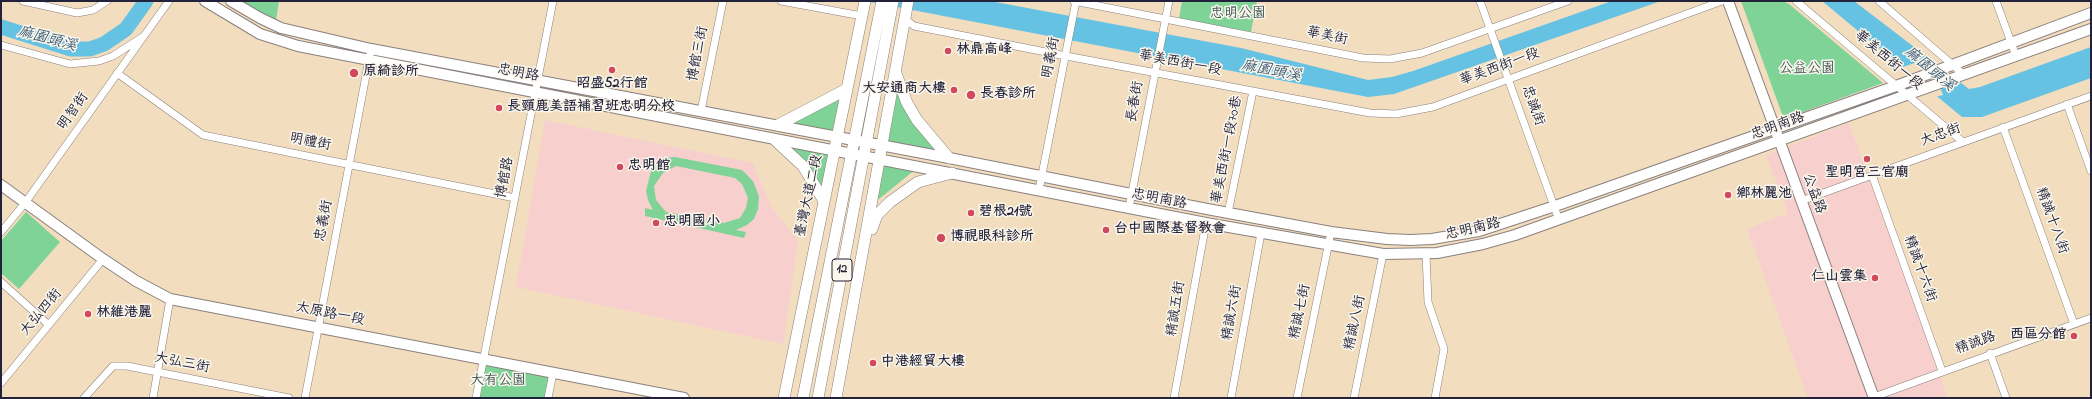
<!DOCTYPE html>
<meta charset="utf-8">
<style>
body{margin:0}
#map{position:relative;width:2092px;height:399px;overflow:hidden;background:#f2ddbf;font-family:"Indie Flower",sans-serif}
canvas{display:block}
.frame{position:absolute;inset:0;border:2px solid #22223b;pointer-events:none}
</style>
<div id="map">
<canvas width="2092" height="399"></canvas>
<div class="frame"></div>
</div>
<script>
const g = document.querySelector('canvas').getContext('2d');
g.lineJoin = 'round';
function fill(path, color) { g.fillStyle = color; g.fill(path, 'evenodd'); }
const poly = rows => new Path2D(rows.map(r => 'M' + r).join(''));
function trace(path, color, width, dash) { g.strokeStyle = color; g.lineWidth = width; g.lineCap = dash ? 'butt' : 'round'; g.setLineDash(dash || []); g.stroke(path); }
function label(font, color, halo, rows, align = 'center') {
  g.font = font + ' "Indie Flower","LXGW WenKai TC",sans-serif'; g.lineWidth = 3; g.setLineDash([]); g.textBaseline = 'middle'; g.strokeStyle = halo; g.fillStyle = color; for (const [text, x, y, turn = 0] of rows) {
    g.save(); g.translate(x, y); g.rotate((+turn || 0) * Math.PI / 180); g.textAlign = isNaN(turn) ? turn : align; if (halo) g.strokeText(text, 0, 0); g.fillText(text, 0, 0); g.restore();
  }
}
fill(poly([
 [545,120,753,163,771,206,798,241,783,344,516,287],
 [1849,123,1948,398,1808,398,1747,229,1788,213,1766,155]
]), '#f7d0ce');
fill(poly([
 [238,1,279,1,276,20,266,17],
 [1182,1,1257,1,1251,32,1179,19],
 [1741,1,1783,1,1789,4,1883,83,1789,117,1782,114],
 [896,80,943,153,886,142],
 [843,93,833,132,786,124],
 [780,144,831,154,820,205,805,176,792,162],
 [675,157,742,170,753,181,759,196,758,209,754,219,747,225,736,230,746,232,744,238,645,216,645,208,653,210,648,200,646,191,651,171,656,164,665,158],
 [676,166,735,178,742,184,748,198,746,208,740,218,724,223,666,212,656,200,654,186,663,173],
 [882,163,916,169,874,203],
 [26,212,60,242,19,289,1,273,1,241],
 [485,363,550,376,545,398,479,398]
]), '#7fd396');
fill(poly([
 [865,1,990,1,1241,48,1368,80,1392,77,1413,71,1612,1,1661,1,1394,94,1368,97],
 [1822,1,1854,1,1969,89,1980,87,2091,47,2091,78,1982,117,1962,117]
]), '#65c2e3');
fill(poly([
 [1929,58,1943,95,1935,97,1900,68]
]), '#f2ddbf');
trace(poly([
 [1,27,71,49,90,49,104,44,126,29,146,1]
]), '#65c2e3', 15);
const street = poly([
 [23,1,77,13,93,10,107,1],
 [781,1,862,16],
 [1074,1,1363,58,1390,59,1422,53,1568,1],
 [1480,1,1559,220],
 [1796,1,1963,142],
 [1879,1,1963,74],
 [1996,1,2016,56],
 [905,19,914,26,1066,56,1370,113,1396,114,1433,107,1722,1],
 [1,45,70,64,99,61,113,56,144,36,169,1],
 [117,73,203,135,515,198],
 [2067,104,2091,171],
 [701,111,723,1],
 [2003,127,2074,324],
 [1872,175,1942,371],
 [1039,190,1076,1],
 [1801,201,2091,96],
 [1129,208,1169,1],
 [1228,213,1253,91],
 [1,232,25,203,144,36],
 [1426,254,1428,302,1444,349,1435,398],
 [1,282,49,325],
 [1990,353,2006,398],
 [1,383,103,259],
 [1874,397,2091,318],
 [84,398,113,366,127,366,289,398],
 [153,398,170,299],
 [305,398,371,49],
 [476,398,553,1],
 [548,398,553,373],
 [1174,398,1206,223],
 [1231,398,1261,233],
 [1297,398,1331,232],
 [1354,398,1383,254]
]);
const secondary = poly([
 [205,1,260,34,298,46,1206,223,1383,254,1437,253,1483,244,1515,235,2091,29],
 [231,1,260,18,281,28,371,49,949,158,1207,209,1331,232,1387,239,1410,240,1432,239,1479,231,1555,206,1896,86,2091,13],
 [1728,1,1874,398],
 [1,185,103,259,136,281,170,299,684,398]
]);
const primary = poly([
 [895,71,907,103,917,120,949,158],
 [778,125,847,89],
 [775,140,803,166,824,201],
 [872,229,877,215,890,202,918,182,952,173],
 [784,398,865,1],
 [803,398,882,1],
 [818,398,893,1],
 [836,398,908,1]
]);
trace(street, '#8a807d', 8);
trace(secondary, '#8a807d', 12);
trace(primary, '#8a807d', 12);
trace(street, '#fff', 7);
trace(secondary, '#fff', 10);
trace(primary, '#fff', 11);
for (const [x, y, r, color] of [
 [948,51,4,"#d1495b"],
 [612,70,4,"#d1495b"],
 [354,73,5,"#d1495b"],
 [954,90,4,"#d1495b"],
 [971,95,5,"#d1495b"],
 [499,108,4,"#d1495b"],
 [1867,159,4,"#d1495b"],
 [620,167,4,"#d1495b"],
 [1728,195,4,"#d1495b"],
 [971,213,4,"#d1495b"],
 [656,223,4,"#d1495b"],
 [1106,230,4,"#d1495b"],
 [941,238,5,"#d1495b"],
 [1875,278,4,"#d1495b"],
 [88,314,4,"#d1495b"],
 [2074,336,4,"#d1495b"],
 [873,363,4,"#d1495b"]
]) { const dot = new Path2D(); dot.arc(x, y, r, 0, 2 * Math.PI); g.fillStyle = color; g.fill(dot); trace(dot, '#fbf7ec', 1.5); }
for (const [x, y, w] of [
 [842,270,20]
]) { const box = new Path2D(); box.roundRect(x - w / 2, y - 11, w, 22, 3); g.fillStyle = '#fbf7ec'; g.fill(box); trace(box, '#22223b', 1); }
label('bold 13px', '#22223b', null, [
 ["12",842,270]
]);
label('14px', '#3e5756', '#fbf7ec', [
 ["忠明公園",1238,15],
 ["公益公園",1807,70],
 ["大有公園",498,382]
]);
label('14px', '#22223b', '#fbf7ec', [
 ["華美街",1327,37,12],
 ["博館三街",699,54,-79],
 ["明義街",1052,58,-79],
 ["華美西街一段",1888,61,40],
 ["華美西街一段",1180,64,11],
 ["華美西街一段",1500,68,-20],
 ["忠明路",518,74,11],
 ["長春街",1136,102,-80],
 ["忠誠街",1532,106,70],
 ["明智街",74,112,-55],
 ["忠明南路",1778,127,-20],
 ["大忠街",1941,136,-20],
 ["明禮街",310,143,11],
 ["華美西街一段70巷",1228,150,-79],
 ["博館路",506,178,-79],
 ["公益路",1813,194,70],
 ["臺灣大道二段",810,196,-78],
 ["忠明南路",1159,200,11],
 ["忠義街",325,221,-79],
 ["精誠十八街",2051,221,70],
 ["忠明南路",1473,230,-13],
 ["精誠十六街",1919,269,70],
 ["精誠五街",1177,309,-81],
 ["精誠七街",1301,312,-78],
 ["大弘四街",42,313,-50],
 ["精誠六街",1233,313,-80],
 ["太原路一段",330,315,11],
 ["精誠八街",1356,323,-78],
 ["精誠路",1976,344,-20],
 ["大弘三街",182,364,11]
]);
label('bold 14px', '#22223b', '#fbf7ec', [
 ["林鼎高峰",956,51],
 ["原綺診所",363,73],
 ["昭盛52行館",612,85,"center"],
 ["大安通商大樓",946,90,"right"],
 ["長春診所",980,95],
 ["長頸鹿美語補習班忠明分校",507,108],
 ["忠明館",628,167],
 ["聖明宮三官廟",1867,174,"center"],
 ["鄉林麗池",1736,195],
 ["碧根21號",979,213],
 ["忠明國小",664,223],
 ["台中國際基督教會",1114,230],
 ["博視眼科診所",950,238],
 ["仁山雲集",1867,278,"right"],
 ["林維港麗",96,314],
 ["西區分館",2066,336,"right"],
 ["中港經貿大樓",881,363]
], 'left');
label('italic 15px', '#395a76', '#fbf7ec', [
 ["麻園頭溪",47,40,15],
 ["麻園頭溪",1929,70,40],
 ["麻園頭溪",1271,72,11]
]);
</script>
